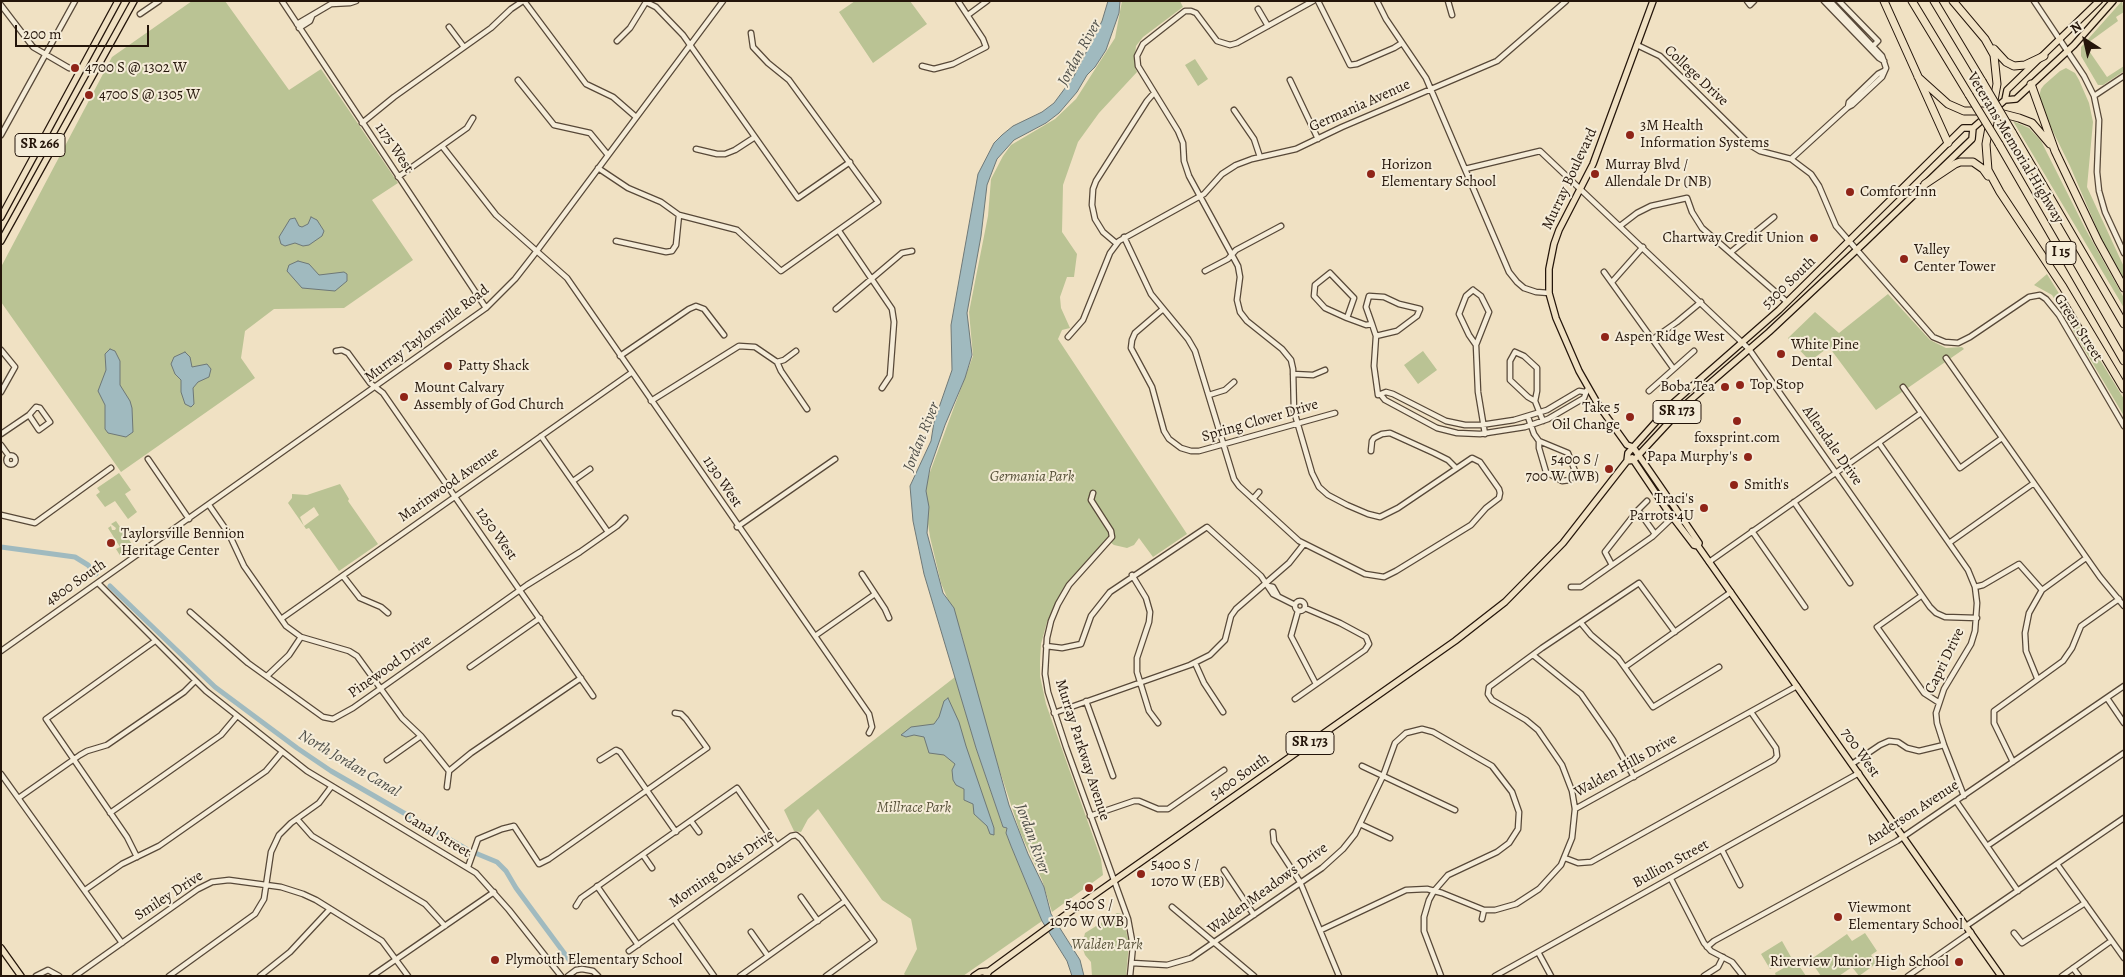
<!DOCTYPE html>
<style>
body{margin:0}
#map{position:relative;width:2125px;height:977px;overflow:hidden;background:#f0e1c3;font-family:Alegreya,serif}
canvas{display:block}
.frame{position:absolute;inset:0;border:2px solid #24150a;pointer-events:none}
.north{position:absolute;left:2060px;top:15px;width:50px;height:50px;-webkit-text-stroke:4px #f5ecd8;paint-order:stroke;rotate:325deg;font-size:14px;font-weight:700;line-height:20px;text-align:center;color:#24150a}
.north::after{content:'';display:block;margin:auto;width:18px;height:22px;background:#24150a;clip-path:polygon(50% 0,100% 100%,50% 72%,0 100%)}
.scale{position:absolute;left:15px;top:25px;width:134px;height:22px;box-sizing:border-box;border:2px solid #24150a;border-top:0;padding-left:6px;font-size:15px;line-height:18px;white-space:nowrap;color:#24150a;-webkit-text-stroke:4px #f5ecd8;paint-order:stroke}
</style>
<div id="map">
<canvas width="2125" height="977"></canvas>
<div class="frame"></div>
<div class="north">N</div>
<div class="scale">200 m</div>
</div>
<script>
const g = document.querySelector('canvas').getContext('2d');
g.lineJoin = 'round';
function fill(path, color) { g.fillStyle = color; g.fill(path, 'evenodd'); }
const poly = rows => new Path2D(rows.map(r => 'M' + r).join(''));
function trace(path, color, width, dash) { g.strokeStyle = color; g.lineWidth = width; g.lineCap = dash ? 'butt' : 'round'; g.setLineDash(dash || []); g.stroke(path); }
function label(font, color, halo, rows, align = 'center') {
  g.font = font + ' Alegreya,serif'; g.lineWidth = 4; g.setLineDash([]); g.textBaseline = 'middle'; g.strokeStyle = halo; g.fillStyle = color; for (const [text, x, y, turn = 0] of rows) {
    g.save(); g.translate(x, y); g.rotate((+turn || 0) * Math.PI / 180); g.textAlign = isNaN(turn) ? turn : align; if (halo) g.strokeText(text, 0, 0); g.fillText(text, 0, 0); g.restore();
  }
}
fill(poly([
 [192,1,225,1,289,90,321,69,398,183,372,200,413,260,344,308,274,309,245,331,241,358,255,378,121,472,1,302,1,267,112,57],
 [855,1,910,1,927,24,873,63,839,12],
 [1122,1,1180,1,1183,7,1143,37,1136,46,1135,56,1135,67,1137,72,1099,113,1078,142,1063,185,1062,232,1077,254,1074,277,1067,277,1060,297,1061,308,1070,328,1062,330,1058,339,1187,534,1153,557,1139,538,1134,545,1127,548,1114,545,1107,540,1069,581,1047,622,1041,644,1040,661,1040,676,1046,704,1101,859,1103,875,1052,912,1042,880,1020,832,988,735,961,632,941,583,930,537,923,491,973,356,969,312,988,216,991,179,1003,156,1011,145,1055,119,1076,99,1115,38],
 [2122,1,2124,12,2116,17,2118,21,2085,45,2107,77,2124,66,2124,71,2103,85,2098,85,2081,56,2081,47],
 [1195,59,1208,79,1198,86,1185,65],
 [2066,68,2075,73,2079,80,2089,103,2093,122,2087,187,2124,267,2124,280,2104,245,2070,166,2038,101,2041,89,2044,85,2060,71],
 [2013,121,2029,128,2041,141,2086,230,2124,298,2124,308],
 [2047,274,2124,399,2124,416,2052,295,2034,285],
 [1888,294,1930,340,1946,348,1962,347,1964,349,1876,410,1829,347,1810,361,1788,338,1815,312,1839,333],
 [1423,351,1437,370,1418,384,1404,365],
 [119,473,131,490,125,494,137,512,128,519,115,501,105,507,96,495,100,492,97,488],
 [340,484,349,499,348,501,378,544,339,571,309,528,306,529,304,526,319,515,314,507,300,517,304,526,288,503,292,498,292,494,307,495],
 [116,521,134,547,121,557,116,549,120,547,108,528,111,526,112,530,115,530,116,528,111,524],
 [955,677,976,748,1003,827,1007,828,1006,833,1011,846,1042,921,963,976,906,976,904,974,917,949,911,919,882,900,818,809,808,819,801,832,794,831,784,810],
 [1117,913,1122,914,1129,943,1126,976,1092,976,1091,962,1085,955,1082,946,1085,933],
 [1865,933,1877,951,1871,955,1877,963,1859,976,1852,967,1839,976,1821,976,1810,960,1847,934,1852,941],
 [1782,941,1791,957,1770,969,1761,954],
 [1796,961,1806,976,1776,976,1775,973]
]), '#bac394');
const water = poly([
 [1108,1,1120,1,1119,13,1106,50,1095,67,1087,75,1077,92,1059,113,1046,123,1014,140,997,159,987,185,981,236,967,313,972,355,965,378,945,425,930,468,926,491,929,507,927,533,943,593,954,608,1009,805,1028,854,1044,887,1051,914,1080,960,1084,976,1072,976,1067,961,1042,921,1011,846,1006,833,1007,828,1003,827,976,748,924,574,913,521,910,486,931,441,934,422,952,370,951,325,978,174,994,143,1002,135,1013,126,1042,112,1054,103,1074,76,1102,21,1108,1],
 [311,217,317,220,324,231,322,236,309,245,303,246,295,243,285,246,281,244,279,237,290,219,295,218,299,226,302,227,308,224,311,217],
 [298,261,309,264,319,275,344,272,347,274,347,281,335,291,302,288,287,271,289,265,298,261],
 [110,349,115,351,120,361,120,385,130,401,132,408,133,432,126,437,108,433,105,429,105,405,98,391,106,370,105,354,110,349],
 [185,352,190,357,192,367,207,364,211,369,209,377,198,382,193,388,194,404,191,407,185,404,181,392,181,380,175,374,171,364,174,357,185,352],
 [948,698,959,722,966,746,994,828,994,835,990,834,987,826,974,814,973,804,964,800,964,789,956,785,953,780,952,770,955,764,944,755,929,753,924,737,914,735,906,737,901,735,911,727,934,724,939,717,944,701,948,698]
]);
fill(water, '#a0babf');
trace(water, '#6e7877', 1);
trace(poly([
 [1,547,75,557,88,565,96,574],
 [110,586,215,687,297,748,331,771,468,850,497,862,506,871,516,888,570,961]
]), '#a0babf', 5);
const minor = poly([
 [282,1,486,308],
 [524,1,586,84,613,97,636,117],
 [1318,1,1350,65,1357,64,1394,48,1402,43],
 [1377,1,1386,19,1426,78,1509,272,1517,282,1524,288,1536,292,1549,293],
 [1448,1,1452,15],
 [1747,1,1750,5,1754,1],
 [1824,1,1879,58,1884,61],
 [1839,1,1878,41,1873,46],
 [2034,1,2084,76,2094,96,2099,120,2097,172,2099,191,2105,212,2124,253],
 [1,5,33,47,69,68],
 [1258,9,1268,26],
 [140,14,159,1],
 [968,15,987,1],
 [297,24,331,4,350,3,356,1],
 [449,27,464,47],
 [299,28,310,21,312,16],
 [617,41,630,28,646,2,656,7,683,35,798,198,850,162],
 [1637,45,1660,56,1750,145,1760,151,1791,159,1811,174,1819,186,1836,226,1933,337,1945,342,1958,343,1970,337,2029,297,2040,295,2046,299,2059,315,2124,426],
 [922,66,934,69,953,64,986,47,983,39,958,1],
 [518,80,554,125,590,133,608,155],
 [1290,80,1318,139],
 [2094,96,2124,76],
 [1848,107,1849,102,1878,74,1884,71],
 [1234,110,1254,139,1260,157],
 [362,123,394,97,491,28,511,9,523,1],
 [1,135,75,1],
 [442,146,496,215,567,278,869,714,872,727,869,733],
 [696,149,717,154,725,154,735,150,755,137],
 [1791,159,1848,107,1852,105,1882,77,1886,68,1882,56,1830,1],
 [598,168,628,188,661,202,679,215,737,230,781,271,878,202,789,80,768,63,753,47,751,33],
 [1465,169,1540,151,1749,349,1930,607,1936,613,1945,617,1977,618],
 [398,177,467,128,473,118],
 [1620,226,1637,213,1651,206,1687,198,1692,212,1702,228,1787,302],
 [839,231,892,309,894,322,890,376,882,388],
 [1124,237,1151,294,1188,339,1195,351,1234,479,1239,486,1299,541,1365,574,1384,577,1396,571,1471,525,1486,508,1499,498,1500,493,1499,489,1480,462,1472,458,1398,508,1380,517,1368,514,1347,505,1328,495,1319,487,1312,473,1294,411,1293,369,1291,360,1282,349,1247,321,1240,312,1237,300,1240,277,1238,266,1189,176,1184,161,1183,143,1178,131,1138,66,1137,56,1143,44,1185,11,1191,11,1196,13,1217,41,1230,45,1237,43,1313,1],
 [616,241,666,252,672,251,676,245,679,215],
 [1116,243,1103,232,1095,219,1092,205,1093,189,1096,181,1147,101,1154,93],
 [1731,252,1774,217],
 [1205,271,1228,259,1236,250,1281,226],
 [1604,272,1673,368],
 [1330,273,1354,298,1347,318,1325,308,1314,296,1315,285,1330,273],
 [1612,282,1643,247],
 [1473,290,1481,296,1489,312,1476,345,1469,335,1459,314,1466,296,1473,290],
 [836,309,902,253,912,251],
 [1163,309,1135,333,1132,340,1131,348,1152,387,1164,431,1169,439,1181,448,1191,451,1199,451,1335,413],
 [1347,318,1366,325,1372,324,1376,336,1374,366,1378,395,1386,392,1393,394,1446,421,1465,425,1481,425,1514,420,1547,410,1579,391,1585,392],
 [1372,324,1366,307,1369,296,1384,297,1399,304,1420,309,1417,316,1397,331,1376,336],
 [1068,337,1083,320,1110,253,1119,241,1204,194,1222,174,1236,165,1252,159,1296,149,1342,127,1497,61,1566,1],
 [1653,339,1677,322,1701,302],
 [1476,345,1478,392,1485,434],
 [1,350,15,367,1,392],
 [336,351,342,350,348,353,370,383,383,393,593,696],
 [1515,352,1524,356,1537,368,1537,391,1535,401,1528,397,1510,380,1510,361,1515,352],
 [620,356,689,309,696,306,704,309,724,335],
 [1946,358,2100,577,2124,606],
 [777,362,781,371,807,409],
 [1293,374,1313,375,1325,370],
 [1903,387,1960,468,2002,438],
 [1649,391,1694,351],
 [1209,395,1225,390,1234,382],
 [1381,395,1385,400,1437,428,1457,433,1480,434,1525,427,1548,419,1584,398,1587,390],
 [651,401,739,346,755,347,777,362,784,360,796,351],
 [1535,401,1543,421],
 [1528,417,1534,434,1539,441],
 [1,434,29,415,36,407,40,408,50,422,39,430,29,415],
 [541,436,608,532],
 [1539,441,1568,453,1575,471,1570,480,1562,481,1546,472,1539,448,1539,441],
 [1879,443,1968,570,1975,587,1977,603,1975,631,1971,644,1944,689,1936,713,1937,723,1944,745,1964,796],
 [1,445,9,456],
 [1371,451,1372,441,1374,438,1382,434,1390,433,1434,453,1448,460,1456,468],
 '6.5 460a4.5 4.5 0 1 1 9 0a4.5 4.5 0 1 1-9 0Z',
 [148,459,189,519],
 [573,481,590,469],
 [1093,493,1091,500,1111,531,1112,537,1069,585,1058,604,1051,621,1047,638,1045,674,1048,692,1066,747,1128,919,1133,946,1130,976],
 [1253,499,1259,492],
 [1794,502,1850,583],
 [209,505,229,534,244,566,286,626,301,637,349,651,357,656,402,718,421,736,449,771,447,787],
 [1638,510,1655,534],
 [1,515,35,523,111,468],
 [737,527,835,459],
 [1752,531,1805,607],
 [1949,543,2034,483],
 [1709,562,1921,413],
 [1612,565,1605,552,1638,510,1647,501],
 [862,574,885,609,889,618],
 [1132,575,1146,598,1150,612,1149,622,1137,658,1137,672,1149,711,1158,723],
 [343,576,360,598,381,607,388,613],
 [98,583,206,691,307,771,476,873,509,910,561,976],
 [1268,586,1273,587,1278,596],
 [1571,587,1581,587,1652,537,1673,517],
 [1975,587,1983,585,2019,564,2042,590],
 [1921,596,1877,627,1924,693,1938,702],
 '1295 606a5 5 0 1 1 10 0a5 5 0 1 1-10 0Z',
 [1298,611,1291,636,1316,684],
 [190,612,248,663,323,717,333,719,353,708,527,585,580,552,617,526,625,518],
 [281,619,631,373],
 [1581,623,1591,635,1618,658,1653,707,1719,667],
 [815,636,875,594],
 [1046,646,1062,648,1081,644,1091,616,1110,592,1207,527,1261,576,1273,594,1295,605],
 [1,651,486,308,515,279,536,252,723,1],
 [1533,655,1581,694,1613,740,1634,777],
 [1195,663,1204,683,1223,712],
 [470,667,540,618],
 [1625,667,1731,592],
 [267,676,289,655,301,637],
 [2037,678,2026,651,2025,633,2029,613,2042,590,2086,558],
 [2107,698,2124,723],
 [1295,699,1365,650,1369,644,1366,637,1340,623,1305,608],
 [1086,701,1113,776],
 [1054,713,1190,665,1210,655,1225,640,1231,616,1236,609,1289,563,1304,544],
 [387,760,421,736],
 [600,760,616,750,620,752,676,832],
 [2013,762,1994,723,1994,711,2063,661,2072,648,2081,626,2119,599],
 [1852,764,1880,745,1889,741,1898,742,1907,748,1919,751,1944,745],
 [1362,766,1455,810],
 [449,771,471,753,581,678],
 [1,774,122,943],
 [20,797,80,755,87,751,107,745,184,692,195,681],
 [1956,801,2018,891],
 [1575,809,1797,686],
 [110,813,221,735,237,716],
 [1090,816,1134,801,1139,801,1158,809,1168,809,1224,770],
 [297,819,312,836,425,904,445,926],
 [691,821,699,832],
 [1360,824,1390,838],
 [1273,832,1274,842,1300,882,1339,976],
 [1987,846,2124,753],
 [1722,850,1740,885],
 [643,855,652,868],
 [137,857,127,837,46,719,155,641],
 [1565,858,1578,863,1591,862,1774,760,1777,756,1776,748,1751,712],
 [2057,864,2124,958],
 [468,867,478,839,502,829,514,826,539,864,549,859,707,748,686,719,681,714,675,713],
 [1224,870,1254,915],
 [1671,879,1704,943,1711,951,1732,962,1743,976],
 [597,886,638,945],
 [85,890,122,864,159,846,266,771,282,752],
 [801,897,818,921],
 [576,906,581,898,737,788,777,846],
 [1172,907,1254,976],
 [674,919,714,976],
 [1482,919,1484,910],
 [1966,926,2124,818],
 [1321,930,1406,890,1427,889,1442,893,1484,910,1495,910,1516,904,1539,889,1561,865,1572,838,1575,809,1572,791,1562,765,1538,730,1526,720,1492,700,1488,694,1489,687,1542,648,1639,583,1675,632],
 [751,932,768,956],
 [2014,933,2022,943,2085,903],
 [1707,947,1714,941,1897,841,2124,686],
 [629,951,791,836,796,835,801,839,874,941,826,976],
 [1538,952,1551,976],
 [1132,963,1167,965,1191,958,1322,868,1343,849,1355,834,1383,776,1395,743,1406,733,1422,729,1433,732,1492,766,1512,792,1519,812,1518,829,1509,843,1497,852,1448,875,1434,891,1429,900,1424,917,1424,931,1441,976],
 [2073,968,2079,976],
 [36,976,48,970,59,976],
 [75,976,198,889,212,882,229,880,281,887,303,894,316,900,382,941,408,976],
 [169,976,255,914,264,899,271,852,279,835,291,823,319,803,331,787],
 [260,976,290,952,330,909],
 [372,976,494,892],
 [568,976,576,970,582,969,593,971,598,976],
 [740,976,845,901],
 [1495,976,1859,773],
 [1704,976,1718,967,1723,957],
 [1908,976,1971,932],
 [2062,976,2111,941]
]);
const major = poly([
 [1653,1,1593,164,1559,230,1554,244,1549,269,1549,293,1556,318,1579,371,1599,406,1627,445,1633,447,1671,502,1699,543,1698,546,2001,976],
 [2005,100,2007,90,2099,1],
 [1,217,118,1],
 [1,241,134,1],
 [1632,458,1665,507,1694,545,1698,546],
 [1627,461,1634,460,1686,404,1769,332,1864,243,1972,139,1973,128],
 [1,948,21,976],
 [974,976,980,972,989,971],
 [986,976,989,971,1064,916,1455,641,1505,602,1563,543,1627,461,1628,453,1672,404,1779,310,1963,128,1973,128,2005,100,2016,99,2074,45,2113,1]
]);
const highway = poly([
 [1884,1,1948,143],
 [1912,1,1969,95],
 [1934,1,1982,81],
 [1953,1,1985,39,1994,55,1997,84,1986,144,1988,170,2000,192,2063,287,2124,389],
 [1994,49,2006,62,2014,66,2025,65,2044,56],
 [1918,77,1948,104,1964,111,1992,111,2019,118,2032,123,2050,144],
 [2031,84,2055,151,2098,241,2124,288],
 [2012,132,2124,324],
 [1999,144,2124,361],
 [1925,184,1955,164,1960,162,1973,162,1983,169,1988,176]
]);
trace(minor, '#574838', 7);
trace(major, '#24150a', 8);
trace(highway, '#24150a', 9);
trace(minor, '#f5ecd8', 4.5);
trace(major, '#f0e1c3', 5.5);
trace(highway, '#f0e1c3', 7);
const highwayBridge = poly([
 [1982,81,2012,132],
 [1969,95,1999,144]
]);
trace(highwayBridge, '#24150a', 9, []);
trace(highwayBridge, '#f0e1c3', 7);
for (const [x, y, r, color] of [
 [75,68,5,"#8f2418"],
 [89,95,5,"#8f2418"],
 [1630,135,5,"#8f2418"],
 [1371,174,5,"#8f2418"],
 [1595,174,5,"#8f2418"],
 [1850,192,5,"#8f2418"],
 [1814,238,5,"#8f2418"],
 [1904,259,5,"#8f2418"],
 [1605,337,5,"#8f2418"],
 [1781,354,5,"#8f2418"],
 [448,366,5,"#8f2418"],
 [1740,385,5,"#8f2418"],
 [1725,387,5,"#8f2418"],
 [404,397,5,"#8f2418"],
 [1630,417,5,"#8f2418"],
 [1737,421,5,"#8f2418"],
 [1748,457,5,"#8f2418"],
 [1609,469,5,"#8f2418"],
 [1734,485,5,"#8f2418"],
 [1704,508,5,"#8f2418"],
 [111,543,5,"#8f2418"],
 [1141,874,5,"#8f2418"],
 [1089,888,5,"#8f2418"],
 [1838,917,5,"#8f2418"],
 [495,960,5,"#8f2418"],
 [1959,962,5,"#8f2418"]
]) { const dot = new Path2D(); dot.arc(x, y, r, 0, 2 * Math.PI); g.fillStyle = color; g.fill(dot); trace(dot, '#f5ecd8', 2); }
for (const [x, y, w] of [
 [40,145,50],
 [2061,253,30],
 [1677,412,48],
 [1310,743,48]
]) { const box = new Path2D(); box.roundRect(x - w / 2, y - 11.5, w, 23, 4); g.fillStyle = '#f5ecd8'; g.fill(box); trace(box, '#24150a', 1); }
label('bold 14px', '#24150a', null, [
 ["SR 266",40,145],
 ["I 15",2061,253],
 ["SR 173",1677,412],
 ["SR 173",1310,743]
]);
label('15px', '#24150a', '#f5ecd8', [
 ["4700 S @ 1302 W",85,68],
 ["4700 S @ 1305 W",99,95],
 ["3M Health",1640,126],
 ["Information Systems",1640,143],
 ["Horizon",1381,165],
 ["Elementary School",1381,182],
 ["Murray Blvd /",1605,165],
 ["Allendale Dr (NB)",1605,182],
 ["Comfort Inn",1860,192],
 ["Chartway Credit Union",1804,238,"right"],
 ["Valley",1914,250],
 ["Center Tower",1914,267],
 ["Aspen Ridge West",1615,337],
 ["White Pine",1791,345],
 ["Dental",1791,362],
 ["Patty Shack",458,366],
 ["Top Stop",1750,385],
 ["Boba Tea",1715,387,"right"],
 ["Mount Calvary",414,388],
 ["Assembly of God Church",414,405],
 ["Take 5",1620,408,"right"],
 ["Oil Change",1620,425,"right"],
 ["foxsprint.com",1737,438,"center"],
 ["Papa Murphy's",1738,457,"right"],
 ["5400 S /",1599,460,"right"],
 ["700 W (WB)",1599,477,"right"],
 ["Smith's",1744,485],
 ["Traci's",1694,499,"right"],
 ["Parrots 4U",1694,516,"right"],
 ["Taylorsville Bennion",121,534],
 ["Heritage Center",121,551],
 ["5400 S /",1151,865],
 ["1070 W (EB)",1151,882],
 ["5400 S /",1089,905,"center"],
 ["1070 W (WB)",1089,922,"center"],
 ["Viewmont",1848,908],
 ["Elementary School",1848,925],
 ["Plymouth Elementary School",505,960],
 ["Riverview Junior High School",1949,962,"right"]
], 'left');
label('15px', '#24150a', '#f5ecd8', [
 ["College Drive",1696,76,43],
 ["Germania Avenue",1360,106,-24],
 ["1175 West",394,148,56],
 ["Veterans Memorial Highway",2015,148,59],
 ["Murray Boulevard",1570,179,-65],
 ["5300 South",1789,283,-44],
 ["Green Street",2078,328,57],
 ["Murray Taylorsville Road",427,334,-37],
 ["Spring Clover Drive",1260,421,-16],
 ["Allendale Drive",1832,446,55],
 ["1130 West",722,482,56],
 ["Marinwood Avenue",449,485,-35],
 ["1250 West",496,534,55],
 ["4800 South",76,583,-35],
 ["Capri Drive",1945,661,-64],
 ["Pinewood Drive",390,667,-35],
 ["Murray Parkway Avenue",1082,750,72],
 ["700 West",1860,753,55],
 ["Walden Hills Drive",1626,766,-29],
 ["5400 South",1240,777,-35],
 ["Anderson Avenue",1913,813,-33],
 ["Canal Street",437,835,31],
 ["Bullion Street",1671,864,-29],
 ["Morning Oaks Drive",722,869,-35],
 ["Walden Meadows Drive",1268,889,-36],
 ["Smiley Drive",169,896,-33]
]);
label('italic 15px', '#58523a', '#f5ecd8', [
 ["Germania Park",1032,477],
 ["Millrace Park",914,808],
 ["Walden Park",1107,945]
]);
label('italic 16px', '#4f4f49', '#f5ecd8', [
 ["Jordan River",1080,53,-61],
 ["Jordan River",922,437,-68],
 ["North Jordan Canal",349,764,31],
 ["Jordan River",1032,839,70]
]);
</script>
